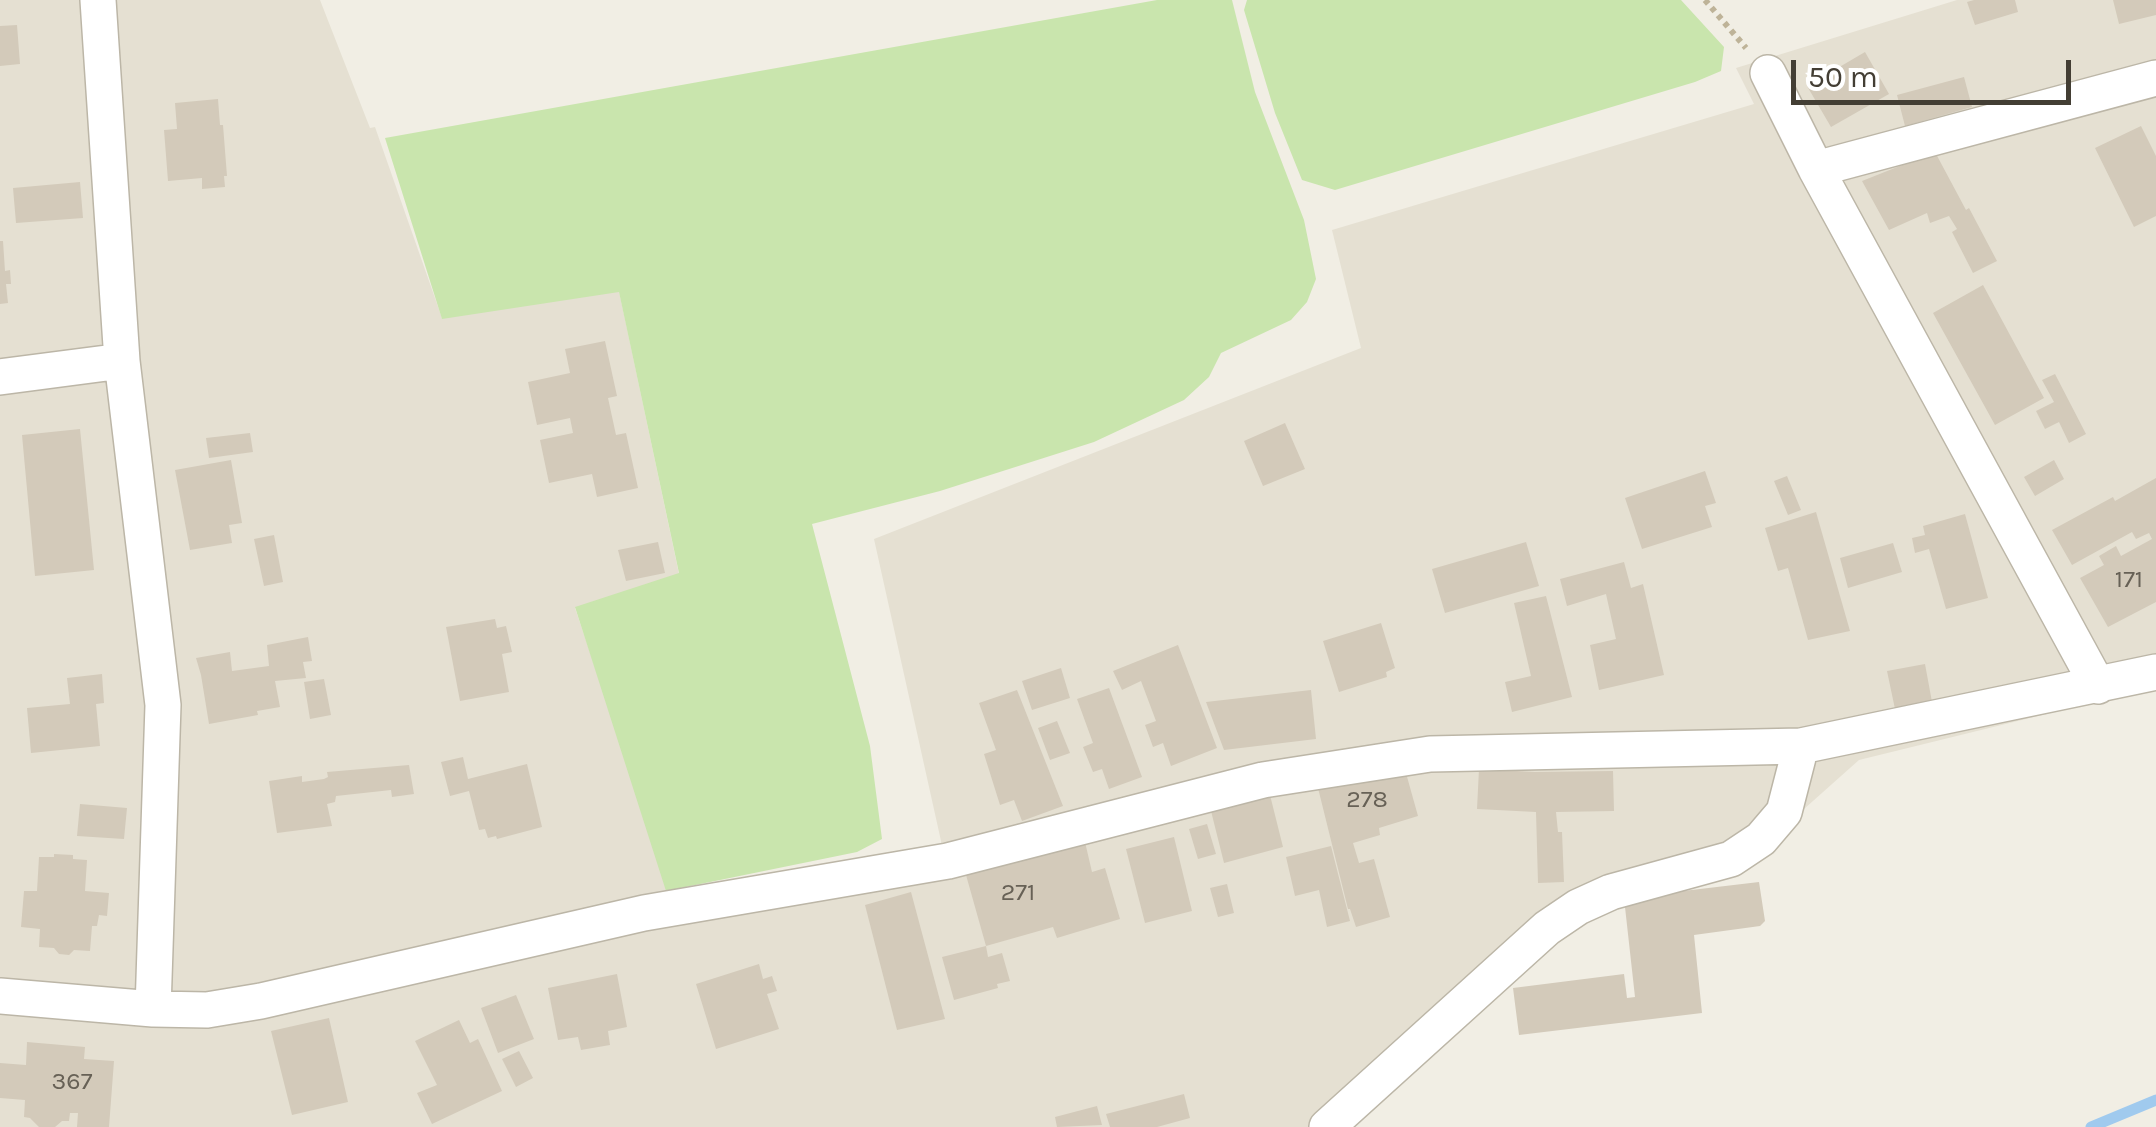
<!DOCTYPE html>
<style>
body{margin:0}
#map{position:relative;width:2156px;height:1127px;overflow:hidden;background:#f1eee4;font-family:Karla,sans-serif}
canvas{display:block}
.scale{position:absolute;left:1791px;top:60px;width:280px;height:45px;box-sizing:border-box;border:5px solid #433e34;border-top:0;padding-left:12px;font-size:30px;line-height:35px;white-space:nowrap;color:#433e34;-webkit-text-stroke:8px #fff;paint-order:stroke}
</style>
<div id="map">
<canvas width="2156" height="1127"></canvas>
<div class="scale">50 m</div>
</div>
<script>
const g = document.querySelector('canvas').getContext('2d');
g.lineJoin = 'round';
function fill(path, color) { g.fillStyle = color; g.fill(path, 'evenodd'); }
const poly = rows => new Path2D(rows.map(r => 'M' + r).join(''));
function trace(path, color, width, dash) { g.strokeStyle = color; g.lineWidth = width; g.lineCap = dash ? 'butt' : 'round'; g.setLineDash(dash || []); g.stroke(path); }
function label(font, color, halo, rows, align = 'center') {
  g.font = font + ' Karla,sans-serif'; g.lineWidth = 9; g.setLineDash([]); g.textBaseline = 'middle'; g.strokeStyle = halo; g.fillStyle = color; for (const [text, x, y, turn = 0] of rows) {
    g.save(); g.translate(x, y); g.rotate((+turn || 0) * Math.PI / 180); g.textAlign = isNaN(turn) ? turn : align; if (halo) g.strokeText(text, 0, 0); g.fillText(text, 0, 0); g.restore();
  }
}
fill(poly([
 [0,0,320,0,370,128,375,127,442,318,619,291,679,574,575,608,671,891,947,868,874,539,1361,348,1332,230,1754,104,1736,68,1957,0,2156,0,2156,687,1859,760,1740,866,1612,891,1328,1127,0,1127]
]), '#e5e0d2');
fill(poly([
 [1157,0,1232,0,1255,92,1304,220,1316,279,1307,302,1291,320,1221,353,1209,377,1184,400,1094,442,940,491,812,524,870,746,882,839,857,852,666,891,575,607,679,573,619,292,442,319,385,138],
 [1247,0,1681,0,1724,47,1721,71,1695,82,1335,190,1302,180,1275,113,1244,10]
]), '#c9e5ad');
trace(poly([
 [2091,1127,2156,1100]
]), '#a0caee', 11);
fill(poly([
 [1974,0,2015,0,2018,12,1975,25,1967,2],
 [2113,0,2156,0,2156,15,2119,24],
 [17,25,20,64,0,66,0,26],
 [1865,52,1889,94,1831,127,1807,86],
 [1964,77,1972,107,1905,126,1897,95],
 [218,99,220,125,223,125,227,176,224,176,225,187,202,189,202,178,168,181,164,130,177,129,175,103],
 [2141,126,2156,156,2156,216,2134,227,2095,148],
 [1935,152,1966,210,1969,208,1997,261,1973,273,1952,232,1957,229,1949,216,1930,223,1927,213,1889,230,1862,181],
 [80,182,83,218,16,223,13,188],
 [0,241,3,241,5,271,10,270,11,284,6,284,8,303,0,304],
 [1983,285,2044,398,1995,425,1933,313],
 [605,341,617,396,608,398,616,435,626,433,638,488,597,497,592,474,549,483,540,440,573,433,570,418,537,425,528,382,570,373,565,349],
 [2055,374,2086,434,2069,443,2059,422,2045,429,2036,411,2054,402,2042,380],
 [1285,423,1305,469,1263,486,1244,441],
 [80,429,94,570,35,576,22,435],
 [250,433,253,452,209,458,206,438],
 [231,460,242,523,229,525,232,543,190,550,175,470],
 [2054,460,2064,479,2035,496,2024,477],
 [1705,471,1716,503,1705,506,1712,527,1642,549,1625,498],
 [1787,476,1801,510,1788,515,1774,481],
 [2156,478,2156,602,2108,627,2080,578,2104,565,2099,556,2116,546,2121,556,2152,539,2149,533,2136,539,2132,532,2072,565,2052,530,2113,497,2115,501],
 [1816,512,1850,631,1808,640,1788,568,1778,571,1765,528],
 [1965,514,1988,598,1946,609,1929,549,1915,553,1912,538,1925,535,1923,526],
 [274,535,283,582,264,586,254,539],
 [658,542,665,573,626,581,618,550],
 [1526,542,1539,586,1445,613,1432,569],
 [1893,543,1902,572,1848,588,1840,558],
 [1624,562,1631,588,1643,584,1664,675,1599,690,1590,645,1616,639,1606,594,1567,606,1560,579],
 [1546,596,1572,697,1512,712,1505,682,1531,676,1514,603],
 [495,619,497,628,506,626,512,652,502,654,509,692,460,701,446,627],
 [1381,623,1395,668,1386,672,1387,677,1339,692,1323,641],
 [308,637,312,661,303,662,306,678,275,681,280,707,257,711,258,715,209,724,201,675,196,658,230,652,232,671,269,666,267,645],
 [1178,645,1217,748,1171,766,1163,743,1153,747,1145,725,1156,721,1141,681,1122,690,1113,671],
 [1925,664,1932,702,1895,709,1887,671],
 [1061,668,1070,698,1032,710,1022,681],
 [102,674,104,703,96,704,100,746,31,753,27,708,70,704,67,678],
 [324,679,331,715,310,719,304,682],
 [1109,688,1142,777,1109,789,1102,769,1093,772,1083,747,1093,743,1077,699],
 [1017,690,1063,806,1022,821,1014,800,1000,805,984,754,996,750,979,703],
 [1311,690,1316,739,1224,750,1206,702],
 [1057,721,1070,753,1050,760,1038,728],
 [463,757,468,779,527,764,542,827,497,839,496,836,488,838,485,829,479,830,469,791,450,796,441,762],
 [409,765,414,794,392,797,391,790,336,796,335,802,327,804,332,826,277,833,269,781,302,776,302,782,324,779,328,777,327,772],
 [1404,766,1418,816,1379,828,1380,835,1353,843,1359,863,1374,859,1390,917,1356,927,1350,909,1348,909,1318,788],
 [1479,769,1535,772,1613,771,1614,811,1556,812,1558,832,1562,832,1564,882,1538,883,1536,812,1477,809],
 [1270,795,1283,847,1224,863,1211,811],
 [80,804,127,808,124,839,77,836],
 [1207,824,1216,854,1198,859,1189,829],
 [1174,837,1192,911,1145,923,1126,849],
 [1085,842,1092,872,1105,868,1120,919,1057,938,1053,927,986,946,966,875],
 [1331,846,1350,921,1327,927,1319,890,1295,896,1286,857],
 [54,854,73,855,73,859,87,860,85,891,109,893,107,916,99,915,97,926,92,926,90,951,74,950,69,955,59,954,54,948,39,947,40,929,21,927,24,891,37,891,39,857,54,857],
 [1759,882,1765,921,1760,926,1694,935,1702,1013,1519,1035,1513,988,1624,974,1627,998,1635,997,1624,898],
 [1227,884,1234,913,1218,917,1210,888],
 [911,892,945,1019,897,1030,865,905],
 [986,946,988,957,1002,953,1010,981,997,984,998,988,954,1000,942,957],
 [759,964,763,979,772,976,777,991,767,994,779,1029,716,1049,696,984],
 [617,974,627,1027,608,1031,610,1045,581,1050,578,1037,558,1040,548,988],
 [516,995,534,1039,498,1053,481,1008],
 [329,1018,348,1102,292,1115,271,1031],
 [459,1020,470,1043,478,1039,502,1091,432,1124,417,1093,437,1085,415,1041],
 [27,1042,85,1047,84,1059,114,1061,109,1127,77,1127,78,1113,70,1113,69,1121,62,1121,55,1127,39,1127,30,1118,24,1117,25,1100,0,1098,0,1063,26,1065],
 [519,1051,533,1078,516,1087,502,1059],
 [1184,1094,1190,1118,1157,1127,1110,1127,1106,1114],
 [1097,1106,1102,1125,1057,1127,1055,1117]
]), '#d3caba');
const street = poly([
 [98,0,122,361,163,705,153,1009],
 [1768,73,1816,169,2098,686],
 [1816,169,2156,78],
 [0,377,122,361],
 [0,996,153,1009,207,1010,261,1001,644,913,948,861,1263,780,1430,754,1801,746,2156,672],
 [1327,1127,1547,928,1578,907,1611,892,1731,859,1761,839,1784,812,1801,746]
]);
trace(street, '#bcb6a7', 38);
trace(poly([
 [1705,0,1746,48]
]), '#beb398', 6, [5, 5]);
trace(street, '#fff', 35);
label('25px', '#676156', null, [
 ["171",2129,580],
 ["278",1367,800],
 ["271",1018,893],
 ["367",72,1082]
]);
</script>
